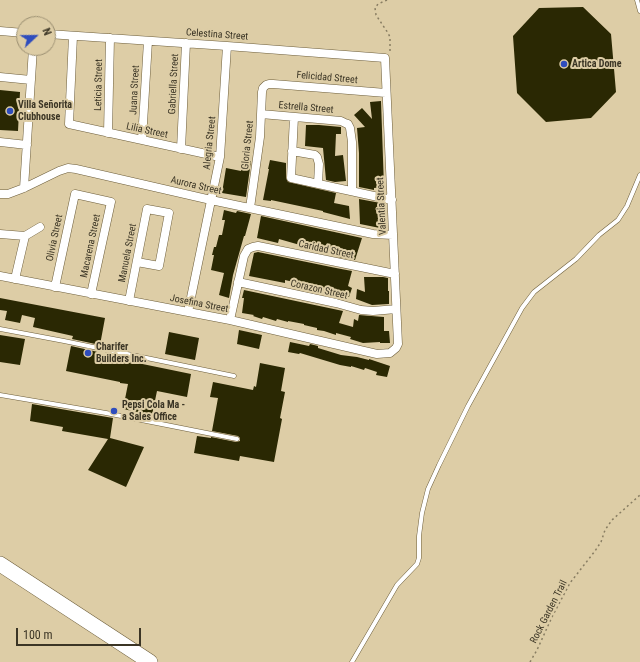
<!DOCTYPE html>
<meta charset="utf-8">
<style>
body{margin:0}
#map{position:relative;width:640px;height:662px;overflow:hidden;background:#ddcda6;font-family:"Roboto Condensed",sans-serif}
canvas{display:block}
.north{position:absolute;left:16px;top:16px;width:40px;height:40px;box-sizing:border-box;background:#ddcda6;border:1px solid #9c9072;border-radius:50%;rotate:68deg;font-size:11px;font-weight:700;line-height:16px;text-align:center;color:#3b3525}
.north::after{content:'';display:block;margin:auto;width:14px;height:18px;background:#2f4dbd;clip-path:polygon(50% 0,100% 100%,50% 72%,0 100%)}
.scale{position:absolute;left:16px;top:628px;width:125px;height:18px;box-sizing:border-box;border:2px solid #3b3525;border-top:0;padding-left:5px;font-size:12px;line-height:14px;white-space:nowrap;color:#3b3525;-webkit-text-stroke:3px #ddcda6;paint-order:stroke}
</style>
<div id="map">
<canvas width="640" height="662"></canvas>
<div class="north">N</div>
<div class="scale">100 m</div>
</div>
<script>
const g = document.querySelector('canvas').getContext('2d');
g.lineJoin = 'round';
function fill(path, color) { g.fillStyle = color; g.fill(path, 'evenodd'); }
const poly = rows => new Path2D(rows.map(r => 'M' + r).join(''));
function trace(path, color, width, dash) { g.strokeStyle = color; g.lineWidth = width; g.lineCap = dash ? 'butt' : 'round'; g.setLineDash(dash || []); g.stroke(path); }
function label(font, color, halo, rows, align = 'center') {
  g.font = font + ' "Roboto Condensed",sans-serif'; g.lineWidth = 4; g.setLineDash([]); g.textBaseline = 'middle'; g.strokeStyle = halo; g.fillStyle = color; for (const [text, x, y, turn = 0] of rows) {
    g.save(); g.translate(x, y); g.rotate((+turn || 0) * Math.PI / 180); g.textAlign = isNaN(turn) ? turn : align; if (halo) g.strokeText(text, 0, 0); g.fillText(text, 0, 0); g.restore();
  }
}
fill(poly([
 [583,7,611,34,616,92,591,118,546,122,517,93,513,36,539,8],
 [0,90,20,92,18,131,0,130],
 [381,101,384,187,374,188,374,190,359,187,359,153,357,128,365,127,354,115,362,108,372,119,370,102],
 [306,125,319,125,341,127,341,134,336,134,335,156,343,155,346,181,335,182,326,180,323,148,305,146],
 [243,160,251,161,246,197,222,193,226,168,241,171],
 [270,160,286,163,286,178,288,182,336,193,334,203,349,206,350,219,323,212,323,211,271,200,271,201,263,200,269,169,268,169],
 [359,199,386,204,380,228,360,224],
 [224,210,236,213,237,211,251,214,245,236,244,236,233,275,229,298,219,295,224,273,211,270,214,255,212,255,214,247,216,247,219,235,222,235,225,220,222,220],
 [261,216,362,238,355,260,338,257,339,255,316,249,315,251,309,249,309,248,306,248,307,247,279,239,278,243,257,238],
 [258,252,336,268,352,271,348,286,352,288,349,297,344,295,344,297,335,294,335,293,313,288,302,285,302,284,285,280,285,283,249,276,254,253],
 [364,277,383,277,388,278,388,291,389,291,389,304,372,305,356,299,357,289,365,292],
 [244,290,343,311,339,323,353,327,354,319,358,321,359,315,384,317,384,331,389,331,390,343,380,343,380,342,363,343,350,339,351,337,336,333,336,335,324,331,317,330,317,328,304,325,304,324,288,321,288,322,277,319,276,321,263,317,262,319,253,316,254,315,242,313,244,298,242,298],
 [0,298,105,318,100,345,72,339,73,336,33,327,35,318,22,315,20,323,5,320,7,311,0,310],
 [239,330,262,335,259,349,237,344],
 [169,332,199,338,195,360,165,354],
 [0,335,25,339,20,365,0,362],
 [290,342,309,346,310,344,318,346,318,348,341,355,357,357,369,360,369,359,390,366,387,377,376,375,377,372,365,368,364,370,351,366,351,367,340,365,300,353,299,354,288,352],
 [71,346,98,352,98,354,123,359,123,360,191,374,187,397,157,391,152,415,123,409,128,384,120,383,120,382,66,371],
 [260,363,285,368,281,391,285,392,280,418,282,419,274,462,240,456,239,461,194,453,197,436,211,438,211,437,236,442,240,441,240,438,238,436,212,431,218,398,210,397,213,382,253,390,254,386,256,387],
 [32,404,113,418,110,438,144,447,126,487,88,470,108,439,62,431,63,427,30,421]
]), '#2a2803');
const lane = poly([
 [637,0,640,11],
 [0,329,64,341,234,376],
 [0,395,106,413,237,439],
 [352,662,397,585,417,564,419,558,419,536,422,513,428,489,439,465,468,406,522,308,534,292,576,259,599,235,618,220,627,206,640,175]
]);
const street = poly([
 [0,31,24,33],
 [73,36,69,124,220,157],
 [0,77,31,80],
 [261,114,341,121,345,123,348,124,350,128,352,142,352,191],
 [294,117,291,178,392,200],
 [108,133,110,38],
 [142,140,148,41],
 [0,142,27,145],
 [181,149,186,43],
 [292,151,315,155,317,157,319,164,318,184],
 [24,188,33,48],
 [0,194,8,194,24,188,59,171,68,168,76,169,211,200,373,234,393,235],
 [250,208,260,137,262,92,263,88,266,85,269,84,273,84,386,93],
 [0,234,25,236,40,227],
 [0,276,230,320,377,354,390,353,396,348,398,344,385,58,227,46,48,34],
 [15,279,25,236],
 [238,282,336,303,361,310,373,311,396,309],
 [55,287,75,194,111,202,91,294],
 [129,301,147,209,169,213,159,266,137,262],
 [188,312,220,157,227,46],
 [230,320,244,256,248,249,253,247,258,246,395,274]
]);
const highway = poly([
 [0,564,150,662]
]);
trace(lane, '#6d5e3b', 5);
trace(street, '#6d5e3b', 9);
trace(highway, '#6d5e3b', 16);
trace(poly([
 [387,0,378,4,375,8,376,15,388,33,390,37,390,51],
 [530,662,537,650,552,617,570,583,595,551,601,542,605,530,612,520,640,495]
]), '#887d62', 1.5, [2, 3]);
trace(lane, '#fff', 4);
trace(street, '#fff', 8);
trace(highway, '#fff', 15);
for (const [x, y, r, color] of [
 [564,64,4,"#2f4dbd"],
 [10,111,4,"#2f4dbd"],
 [88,353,4,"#2f4dbd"],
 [114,411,4,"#2f4dbd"]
]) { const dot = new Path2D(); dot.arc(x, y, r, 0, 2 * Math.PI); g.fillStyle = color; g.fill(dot); trace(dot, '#ddcda6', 1.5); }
label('10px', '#3b3525', '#ddcda6', [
 ["Celestina Street",217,35,4],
 ["Felicidad Street",327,78,5],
 ["Gabriella Street",174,84,-87],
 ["Leticia Street",99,85,-89],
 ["Juana Street",135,90,-87],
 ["Estrella Street",306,108,5],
 ["Lilia Street",147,131,12],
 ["Alegria Street",210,143,-84],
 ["Gloria Street",248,145,-84],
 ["Aurora Street",196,186,13],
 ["Valentia Street",382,206,-93],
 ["Olivia Street",55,238,-78],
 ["Macarena Street",91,246,-78],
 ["Caridad Street",326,250,12],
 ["Manuela Street",128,253,-79],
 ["Corazon Street",319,290,13],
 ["Josefina Street",199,304,11],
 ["Rock Garden Trail",549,612,-63]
]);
label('bold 10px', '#3b3525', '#ddcda6', [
 ["Artica Dome",572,64],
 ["Villa Señorita",18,105],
 ["Clubhouse",18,117],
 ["Charifer",96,347],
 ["Builders Inc.",96,359],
 ["Pepsi Cola Ma -",122,405],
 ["a Sales Office",122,417]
], 'left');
</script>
